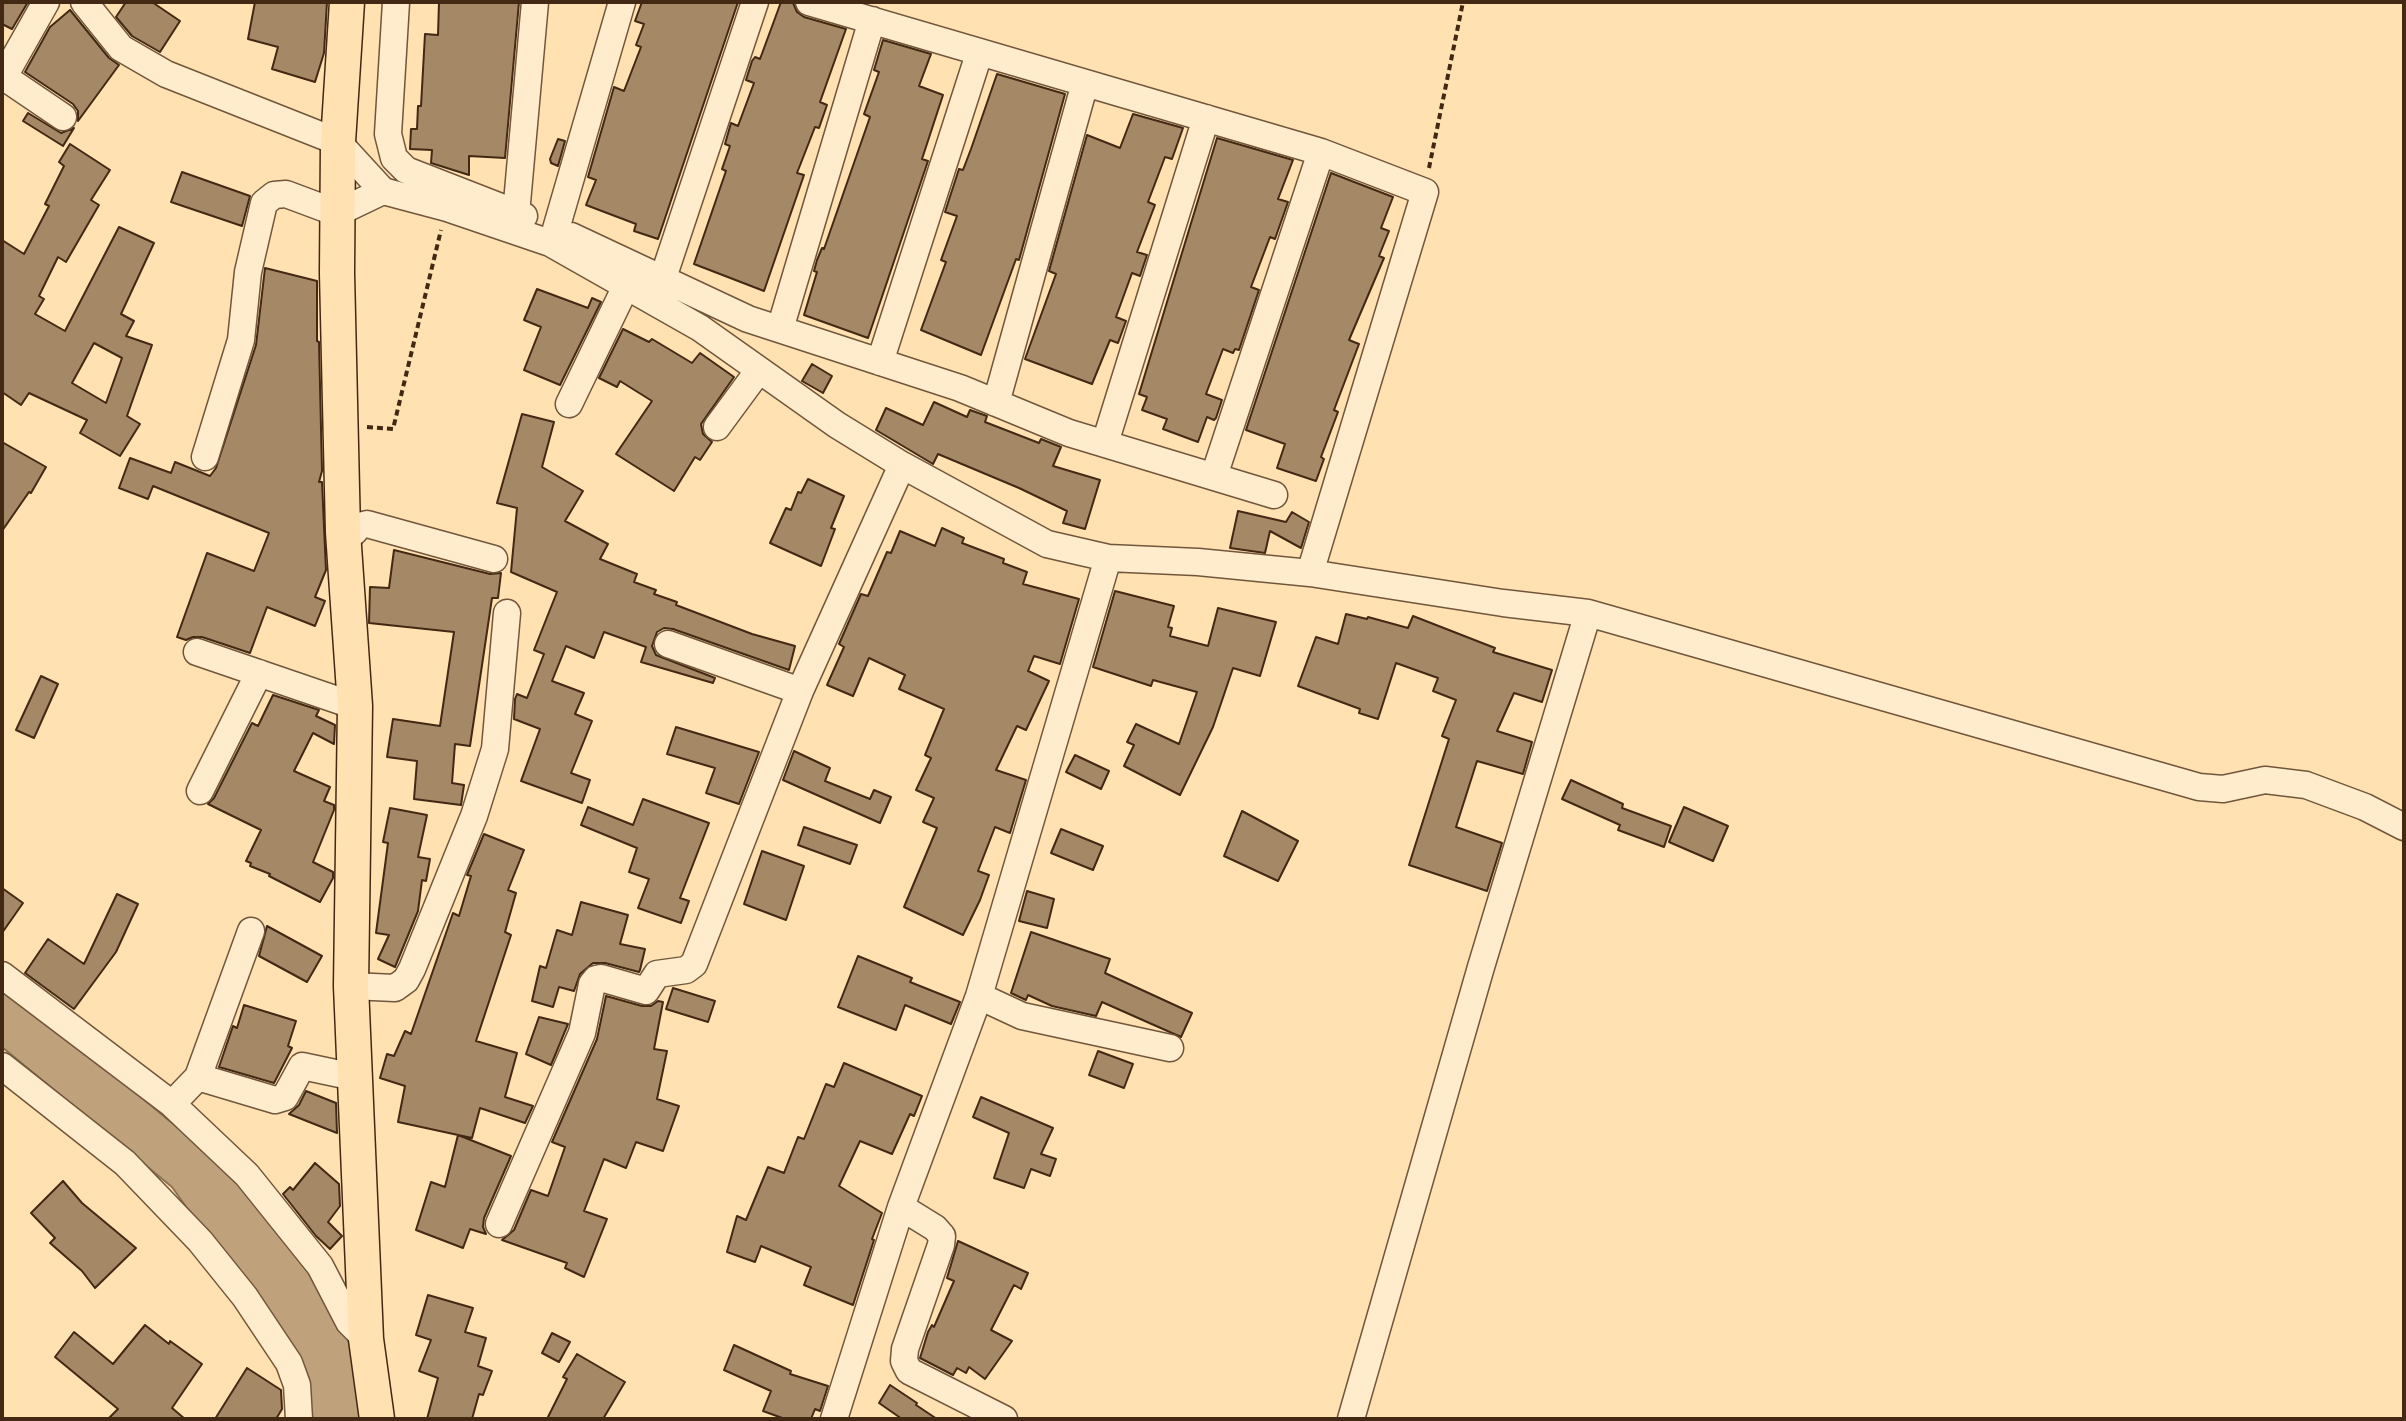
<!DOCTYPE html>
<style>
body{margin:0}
#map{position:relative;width:2406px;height:1421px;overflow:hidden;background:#ffe1b2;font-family:Cardo,serif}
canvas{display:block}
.frame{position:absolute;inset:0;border:4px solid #432813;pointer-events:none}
</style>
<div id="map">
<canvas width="2406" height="1421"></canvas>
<div class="frame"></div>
</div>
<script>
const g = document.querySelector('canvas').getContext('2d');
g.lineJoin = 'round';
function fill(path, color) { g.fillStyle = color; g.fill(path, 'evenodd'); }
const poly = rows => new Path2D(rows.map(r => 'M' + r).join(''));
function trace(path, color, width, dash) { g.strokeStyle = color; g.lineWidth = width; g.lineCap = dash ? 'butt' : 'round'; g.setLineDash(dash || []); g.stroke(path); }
const water = poly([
 [2,987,82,1048,202,1148,253,1198,311,1265,352,1332,367,1419,306,1419,304,1372,172,1187,2,1047,2,987]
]);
fill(water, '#bfa27c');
trace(water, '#8d7152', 2);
const building = poly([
 [2,2,28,2,12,29,2,24,2,2],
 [126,2,152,2,180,21,160,52,132,36,116,17,126,2],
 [255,2,327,2,324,53,315,82,272,69,278,47,248,39,255,2],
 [439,2,519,2,505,158,469,156,469,175,431,163,432,150,410,149,411,129,417,129,418,106,421,106,425,34,438,35,439,2],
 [642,2,738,2,658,239,634,231,636,224,586,205,596,180,588,177,614,87,624,91,641,47,636,45,644,24,635,21,642,2],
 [781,2,793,3,797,12,804,17,846,29,820,102,827,105,819,128,815,127,797,173,804,175,764,291,694,264,726,171,722,169,730,146,725,144,731,123,738,126,754,83,746,80,752,61,755,57,760,59,781,2],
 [70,10,109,58,119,65,78,121,78,111,73,104,25,72,50,27,70,10],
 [883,40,931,54,919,86,943,95,922,159,928,161,868,338,804,315,817,272,814,271,817,260,822,248,824,249,870,117,864,114,879,72,874,70,883,40],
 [997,74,1065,94,1019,260,1016,259,981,355,921,330,946,262,941,260,957,216,945,212,958,172,959,169,963,170,971,149,997,74],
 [28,113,61,133,74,128,63,146,23,121,28,113],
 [1133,114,1183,128,1172,159,1165,157,1148,202,1155,205,1137,252,1147,255,1140,276,1132,273,1116,317,1126,321,1118,343,1110,340,1092,384,1025,359,1056,274,1049,271,1087,135,1120,148,1133,114],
 [1217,138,1293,160,1278,199,1288,202,1275,239,1270,237,1251,287,1259,290,1239,350,1235,349,1233,353,1223,349,1206,394,1222,400,1216,418,1214,420,1207,417,1198,442,1163,429,1167,419,1142,410,1147,397,1139,394,1217,138],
 [558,139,565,141,558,166,551,163,550,159,558,139],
 [70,144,110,170,91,200,99,205,66,262,58,257,39,296,44,299,35,314,65,331,119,227,154,243,121,314,134,321,126,336,152,345,127,416,140,424,120,456,80,433,87,420,29,393,21,405,2,392,2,240,24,254,49,206,45,204,64,166,59,162,70,144],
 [94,343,122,358,106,403,72,383,94,343],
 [182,172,250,196,242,226,171,202,182,172],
 [1331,173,1393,197,1381,228,1389,231,1379,256,1384,258,1349,340,1359,344,1334,410,1338,412,1321,457,1324,459,1316,481,1277,468,1285,444,1246,430,1331,173],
 [265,268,317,281,317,341,319,342,322,471,319,482,322,482,326,570,315,597,325,601,315,626,267,607,250,653,202,637,193,637,186,640,177,637,207,553,254,571,269,533,153,486,148,499,119,488,130,458,171,473,175,462,210,476,216,468,256,345,265,268],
 [537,289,588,308,592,298,601,302,560,385,524,370,541,327,524,320,537,289],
 [623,329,649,342,652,339,692,363,700,353,734,377,701,424,703,434,712,442,700,460,695,457,674,491,616,454,652,401,620,381,617,387,599,378,623,329],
 [812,364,832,376,823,393,802,381,812,364],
 [934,402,967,417,970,410,987,416,985,422,1039,443,1041,439,1061,447,1053,466,1100,480,1085,529,1063,523,1067,511,1019,488,938,454,933,464,876,430,886,408,923,425,934,402],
 [522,414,554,422,542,467,583,491,565,521,608,544,600,559,637,574,634,582,656,590,654,594,677,602,676,605,752,634,795,646,789,670,673,629,664,628,657,632,652,646,656,655,715,678,713,683,641,662,646,647,604,632,594,658,566,646,552,681,584,693,575,714,592,721,571,773,590,780,582,803,521,781,540,729,514,719,515,699,517,694,527,698,544,654,534,650,557,592,511,572,517,508,497,503,522,414],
 [2,442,46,467,31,493,29,492,2,531,2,442],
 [808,479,844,496,831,528,835,529,821,566,770,543,786,508,791,510,798,492,801,493,808,479],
 [1238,511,1286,522,1292,512,1309,522,1301,548,1270,531,1265,553,1230,548,1238,511],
 [942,528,964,538,962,543,1004,559,1003,563,1027,572,1023,584,1079,599,1060,664,1034,656,1028,671,1049,681,1026,730,1017,726,996,770,1026,780,1010,833,995,827,978,871,989,875,980,900,963,935,904,907,937,828,923,822,934,798,916,790,931,758,925,755,944,709,899,689,905,675,869,658,853,696,827,685,844,647,839,644,861,594,868,596,887,552,891,553,900,531,935,546,942,528],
 [394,550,490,574,501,573,498,598,492,598,470,746,455,744,452,783,464,785,461,805,414,799,417,761,387,757,393,719,440,726,454,632,369,623,370,587,389,588,394,550],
 [1115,591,1174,606,1168,627,1172,628,1170,636,1208,646,1218,608,1276,622,1260,676,1233,668,1213,727,1180,795,1124,766,1134,745,1127,742,1136,724,1179,744,1197,692,1153,680,1151,686,1093,667,1115,591],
 [1346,614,1367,619,1368,617,1408,628,1413,616,1495,648,1493,652,1552,670,1542,702,1514,693,1497,731,1532,742,1523,774,1477,761,1456,827,1502,843,1487,891,1409,865,1449,739,1442,736,1456,700,1433,691,1438,678,1396,663,1378,719,1359,713,1360,709,1298,686,1316,637,1338,644,1346,614],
 [41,676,58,684,34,738,16,730,41,676],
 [273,695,319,710,316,716,335,725,334,744,313,733,294,771,330,787,324,801,334,805,334,810,313,862,333,872,333,878,320,902,269,876,270,874,250,866,251,863,246,861,261,830,208,804,214,798,252,723,258,726,273,695],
 [676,727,759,752,739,804,706,793,715,768,667,754,676,727],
 [794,751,830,768,825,781,870,799,874,790,891,797,880,823,783,780,794,751],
 [1075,755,1109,771,1101,789,1066,772,1075,755],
 [1571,780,1623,804,1622,808,1671,826,1664,847,1618,830,1620,825,1562,799,1571,780],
 [643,799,709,823,680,898,689,901,681,923,638,908,649,879,629,872,637,848,581,825,588,807,633,825,643,799],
 [1684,807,1728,826,1713,861,1669,842,1684,807],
 [390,808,427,815,418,857,430,859,426,881,422,880,418,911,395,967,378,959,389,935,376,933,388,843,383,842,390,808],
 [1242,811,1298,841,1278,881,1224,856,1242,811],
 [804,827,857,845,850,864,798,845,804,827],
 [1061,829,1103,846,1093,870,1051,853,1061,829],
 [484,834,524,850,508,890,516,893,505,932,511,935,476,1041,517,1053,505,1097,533,1106,525,1123,480,1108,472,1138,398,1122,405,1086,380,1078,387,1054,394,1056,405,1031,411,1034,453,913,459,916,471,876,467,875,484,834],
 [762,851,804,866,786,920,744,904,762,851],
 [2,888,23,903,2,933,2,888],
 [1027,891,1054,899,1047,928,1019,921,1027,891],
 [117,894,138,904,116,952,74,1009,25,973,48,939,84,964,117,894],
 [581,902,628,915,620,944,645,949,640,970,639,972,605,963,593,963,580,974,574,991,559,987,553,1007,532,1001,540,966,546,968,557,930,572,935,581,902],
 [267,926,322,956,307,982,259,956,267,926],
 [1031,932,1110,959,1105,973,1192,1013,1181,1037,1102,1002,1096,1016,1052,1006,1028,995,1026,1000,1011,993,1031,932],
 [858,956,912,978,910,982,960,1002,951,1024,905,1005,896,1030,838,1007,858,956],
 [673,988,715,1001,708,1022,666,1009,673,988],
 [606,996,642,1006,651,1006,658,1001,663,1002,654,1049,667,1051,657,1099,679,1106,663,1151,636,1142,626,1168,604,1159,584,1211,607,1219,584,1277,565,1268,567,1263,502,1240,514,1230,531,1190,548,1196,565,1147,552,1142,597,1039,606,996],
 [244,1005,296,1021,288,1046,292,1048,274,1083,219,1067,233,1026,237,1028,244,1005],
 [539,1017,568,1024,551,1065,526,1054,539,1017],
 [1098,1051,1133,1064,1124,1088,1089,1075,1098,1051],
 [844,1063,922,1096,914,1116,910,1114,892,1154,860,1141,839,1186,882,1213,872,1239,874,1240,853,1305,804,1285,811,1267,761,1246,755,1262,727,1252,737,1216,746,1220,768,1167,784,1173,798,1137,804,1139,826,1084,834,1087,844,1063],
 [306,1091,336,1103,337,1133,289,1114,299,1105,306,1091],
 [981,1097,1053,1128,1041,1154,1056,1159,1050,1176,1031,1169,1024,1188,994,1178,1009,1133,973,1117,981,1097],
 [458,1135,511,1156,484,1218,483,1227,486,1234,470,1229,463,1248,416,1230,431,1182,445,1187,458,1135],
 [315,1163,339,1184,340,1206,328,1222,342,1236,330,1249,316,1236,283,1194,290,1187,293,1190,315,1163],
 [63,1181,82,1203,136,1248,95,1288,82,1271,50,1243,55,1238,31,1213,63,1181],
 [958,1241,1028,1273,1021,1289,1014,1285,991,1330,1012,1341,985,1379,969,1367,966,1373,957,1368,953,1375,920,1358,928,1332,932,1325,934,1327,954,1281,947,1278,958,1241],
 [428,1295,473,1308,465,1332,486,1338,478,1366,492,1371,483,1395,479,1394,472,1419,427,1419,438,1378,419,1371,431,1340,416,1335,428,1295],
 [145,1325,169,1344,170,1341,202,1364,172,1408,185,1419,108,1419,118,1409,55,1357,74,1332,113,1364,145,1325],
 [552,1333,570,1342,559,1362,542,1353,552,1333],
 [734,1345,791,1371,790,1374,828,1386,820,1411,815,1409,811,1419,785,1419,763,1411,771,1391,724,1370,734,1345],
 [577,1354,625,1382,603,1419,547,1419,567,1379,563,1377,577,1354],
 [247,1368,281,1390,282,1409,276,1419,215,1419,247,1368],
 [890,1385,917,1403,916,1405,937,1419,902,1419,879,1403,890,1385]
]);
fill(building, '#a58866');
trace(building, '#432813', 2);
const minor = poly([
 [84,2,121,48,166,74,338,142,383,191,447,208,550,243,700,328,837,425,902,465,1047,544,1108,558,1198,562,1310,573,1503,603,1588,613,2199,787,2223,789,2265,780,2306,785,2365,807,2404,827],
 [396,2,388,134,394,158,406,170,524,216],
 [809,2,1321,152,1425,192,1310,573],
 [4,77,63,117],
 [2,80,46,2],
 [516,214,535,2],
 [556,229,622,2],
 [571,236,748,319,960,388,1069,433,1274,495],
 [663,278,755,2],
 [780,329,872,20],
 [880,362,979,54],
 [996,403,1085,83],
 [569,404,627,284],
 [717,427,759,370],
 [1105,443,1206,118],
 [205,457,241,340,248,272,264,203,274,195,286,194,337,213,383,191],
 [1214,476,1321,152],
 [343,532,354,532,359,526,367,524,494,559],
 [668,644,800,691],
 [197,652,355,706],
 [200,791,259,673],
 [2,975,172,1104,247,1175,320,1266,349,1322,366,1339],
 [351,986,395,988,406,980,412,969,474,816,495,749,507,613],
 [979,996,1022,1016,1170,1048],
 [2,1066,125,1163,200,1241,245,1297,289,1363,297,1385,299,1419],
 [198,1077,251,931],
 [172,1104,198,1077,275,1100,285,1097,302,1066,354,1077],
 [901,1207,935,1228,942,1236,941,1245,905,1349,904,1361,909,1371,1004,1419],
 [499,1224,582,1033,592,984,596,979,601,978,646,991,657,974,686,970,694,964,800,691,902,465],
 [834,1419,901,1207,979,996,1108,558],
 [1351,1419,1481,967,1588,613]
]);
const major = poly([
 [347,2,338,142,337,273,343,532,355,706,351,986,366,1339,377,1419]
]);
trace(minor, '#72563b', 29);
trace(major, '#432813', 37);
trace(poly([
 [1429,168,1463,2],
 [367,427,393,429,441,230]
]), '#432813', 4, [6, 4]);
trace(minor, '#ffeccd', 26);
trace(major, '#ffe1b2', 34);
</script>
